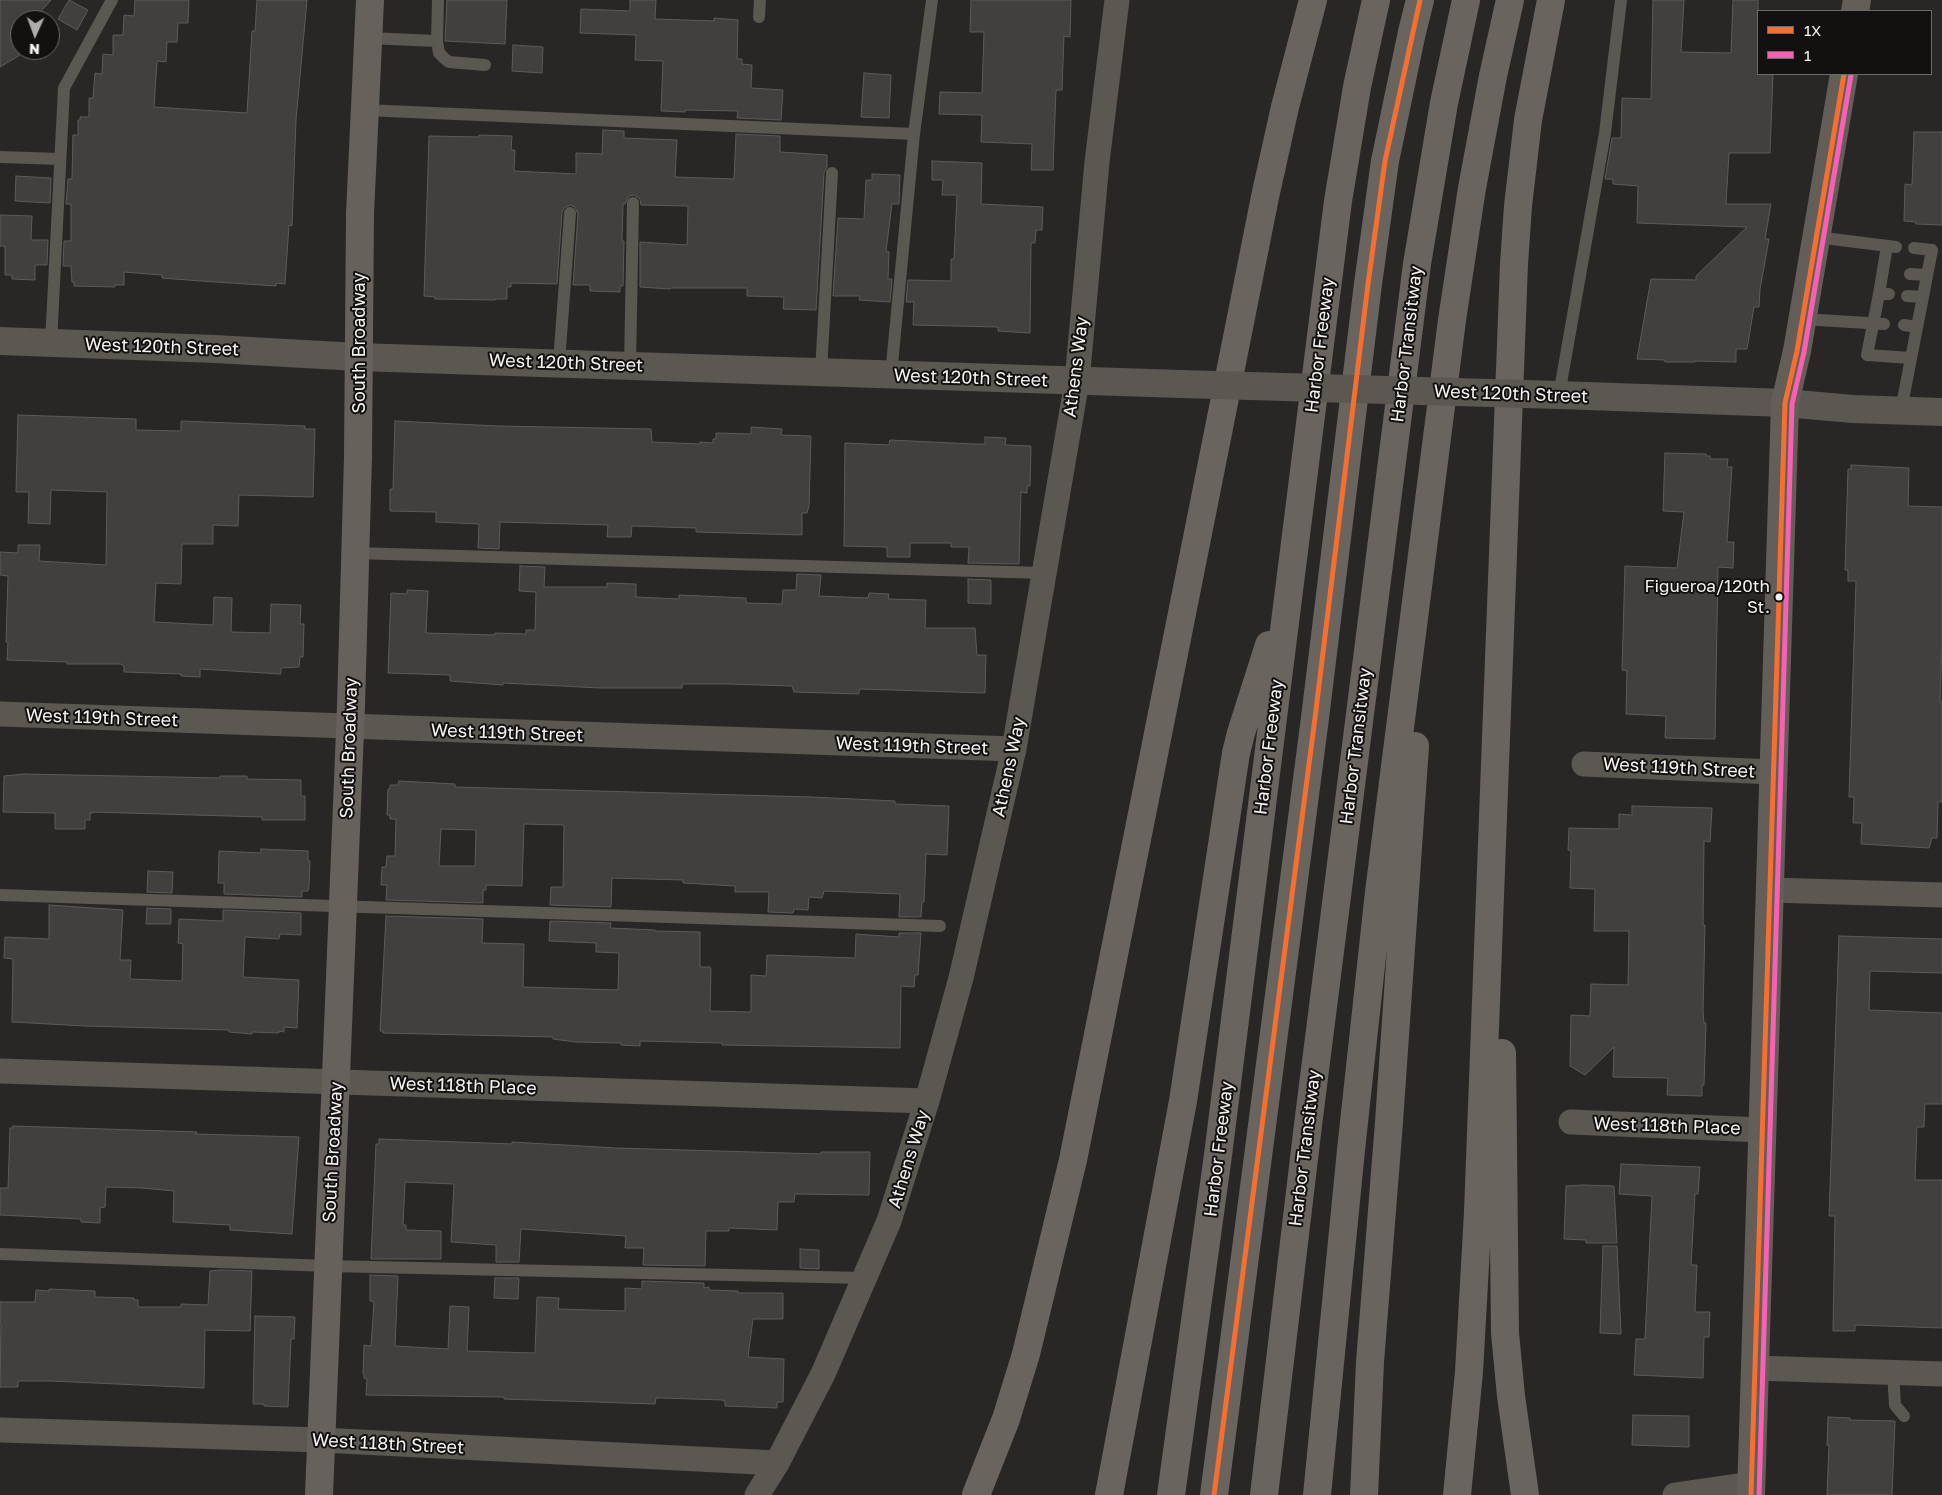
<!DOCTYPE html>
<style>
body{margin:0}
#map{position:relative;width:1942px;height:1495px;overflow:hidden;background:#292725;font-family:"Golos Text",sans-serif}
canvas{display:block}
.legend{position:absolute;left:1757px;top:10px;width:175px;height:65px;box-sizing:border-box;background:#13110f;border:1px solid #6d6b69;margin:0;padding:6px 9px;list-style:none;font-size:15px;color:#f5f3f0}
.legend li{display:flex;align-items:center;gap:10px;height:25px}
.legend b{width:25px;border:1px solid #6d6b69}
.north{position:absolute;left:10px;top:10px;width:50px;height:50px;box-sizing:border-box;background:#13110f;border:1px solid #6d6b69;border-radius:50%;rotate:182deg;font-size:14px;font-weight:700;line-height:20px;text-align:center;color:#f5f3f0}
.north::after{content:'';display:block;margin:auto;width:18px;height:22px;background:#aeaca9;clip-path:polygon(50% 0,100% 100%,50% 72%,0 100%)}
</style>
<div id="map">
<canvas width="1942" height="1495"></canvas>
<ul class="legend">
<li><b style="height:6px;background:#f46f30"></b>1X</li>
<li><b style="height:6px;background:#f860b3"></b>1</li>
</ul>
<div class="north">N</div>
</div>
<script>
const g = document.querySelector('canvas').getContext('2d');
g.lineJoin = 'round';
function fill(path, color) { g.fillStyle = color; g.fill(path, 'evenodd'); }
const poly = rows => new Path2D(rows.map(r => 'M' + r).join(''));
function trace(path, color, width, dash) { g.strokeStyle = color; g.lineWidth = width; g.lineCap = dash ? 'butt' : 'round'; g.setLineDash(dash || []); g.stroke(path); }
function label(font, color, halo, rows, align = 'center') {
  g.font = font + ' "Golos Text",sans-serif'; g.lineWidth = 4; g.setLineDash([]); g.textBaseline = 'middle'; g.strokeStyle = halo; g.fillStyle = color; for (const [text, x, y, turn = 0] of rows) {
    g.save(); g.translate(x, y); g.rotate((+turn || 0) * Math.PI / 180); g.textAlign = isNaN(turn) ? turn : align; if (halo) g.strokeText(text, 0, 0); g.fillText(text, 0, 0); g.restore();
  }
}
const building = poly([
 [0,0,51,0,33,20,20,20,20,55,0,67,0,0],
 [69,0,88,10,77,30,58,19,69,0],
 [135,0,189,0,188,23,178,23,177,42,167,42,166,62,157,61,154,107,247,113,252,31,255,31,257,0,307,0,296,120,292,226,289,225,285,284,276,283,276,286,201,281,162,278,162,275,124,272,124,285,115,285,115,287,74,286,74,282,72,282,71,266,63,266,64,241,71,241,71,204,66,204,68,179,72,179,73,135,78,135,78,120,80,120,80,117,89,117,89,98,93,98,95,73,102,74,103,54,113,55,113,35,123,35,124,15,134,16,135,0],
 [447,0,507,0,505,44,445,41,447,0],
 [630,0,656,0,655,19,714,21,714,18,738,20,737,59,742,59,742,64,752,65,751,88,783,90,781,120,737,118,738,111,685,110,685,112,661,111,663,61,635,60,636,35,580,33,581,9,630,11,630,0],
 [971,0,1071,0,1070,37,1064,36,1062,90,1056,90,1053,170,1031,170,1032,144,981,142,982,115,939,114,940,92,982,93,984,32,970,32,971,0],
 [1653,0,1684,0,1681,52,1731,53,1733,0,1758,0,1758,74,1773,74,1770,153,1729,153,1726,204,1771,204,1765,239,1769,239,1760,289,1759,307,1754,307,1747,349,1736,349,1736,362,1695,361,1695,362,1665,362,1665,360,1637,359,1651,279,1696,280,1696,276,1747,227,1637,223,1638,186,1613,184,1613,179,1605,179,1612,138,1621,138,1622,98,1651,99,1653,0],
 [513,45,543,47,542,73,512,71,513,45],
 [864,73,891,75,889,118,861,117,864,73],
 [603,130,624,131,624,138,677,140,675,177,734,179,736,134,780,136,780,152,827,155,827,167,824,173,816,310,783,309,784,297,747,296,747,288,671,288,670,289,640,287,640,242,687,245,688,206,641,205,640,199,634,195,629,196,625,204,623,204,622,241,624,241,623,286,620,286,620,292,590,291,590,285,573,285,578,214,575,207,570,205,564,208,562,212,557,284,511,283,511,287,507,287,507,299,495,299,495,300,435,299,435,297,424,296,429,136,479,137,479,135,512,136,511,150,515,150,514,171,576,174,576,153,602,154,603,130],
 [1914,132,1942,132,1942,225,1916,224,1916,222,1904,221,1905,184,1912,185,1914,132],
 [932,161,982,163,981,204,1043,207,1042,230,1036,230,1035,243,1031,243,1030,333,998,331,998,327,913,325,914,302,906,302,908,280,951,281,951,259,954,259,957,195,942,195,943,180,932,180,932,161],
 [872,174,900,175,899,204,892,204,886,251,889,252,888,279,892,279,890,302,859,300,860,296,833,296,838,218,864,219,866,180,872,180,872,174],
 [16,176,51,178,50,203,15,201,16,176],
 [0,215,32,216,31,240,48,240,47,265,35,265,35,280,12,279,12,275,5,275,5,246,0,246,0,215],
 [18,415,136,419,136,430,181,431,181,421,305,426,305,429,315,429,313,497,239,495,238,526,213,525,213,544,182,544,181,584,156,583,154,622,213,625,214,597,232,598,231,632,270,633,271,604,301,605,300,624,304,624,303,657,300,657,299,667,281,668,281,674,200,669,200,677,181,676,181,674,124,672,124,666,121,664,67,664,67,662,7,660,8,642,6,642,8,576,0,575,0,552,18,553,18,545,40,545,39,561,106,565,107,492,51,490,50,524,28,523,29,492,16,492,18,415],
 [395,421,498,426,651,429,652,442,700,444,700,442,713,443,713,439,716,439,716,433,751,434,751,427,782,429,781,435,811,436,809,506,807,513,802,513,802,535,696,532,696,528,632,526,631,537,607,537,608,525,500,522,499,549,478,548,479,524,436,522,436,512,390,511,390,489,393,489,395,421],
 [985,437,1006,438,1005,445,1031,446,1030,486,1027,486,1027,493,1021,492,1019,564,968,563,969,547,951,547,951,543,910,543,910,557,887,557,887,547,844,546,845,443,889,445,890,440,973,444,985,444,985,437],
 [1665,453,1706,454,1706,456,1710,456,1710,459,1728,459,1727,467,1732,467,1727,542,1734,542,1733,568,1718,567,1715,739,1665,738,1666,716,1626,714,1627,671,1622,670,1625,566,1677,568,1684,512,1663,511,1665,453],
 [1851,465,1909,468,1908,506,1942,507,1942,643,1940,702,1942,702,1942,802,1938,802,1937,838,1932,838,1929,848,1861,844,1862,823,1853,823,1854,797,1849,797,1856,581,1848,581,1848,570,1845,570,1848,469,1851,469,1851,465],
 [520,566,545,567,544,587,607,587,607,583,636,584,636,597,679,599,679,595,746,598,746,603,782,604,783,590,796,590,797,574,821,575,819,596,868,598,869,593,889,594,888,599,926,600,925,628,975,628,977,655,986,655,985,693,861,689,859,690,859,694,794,692,792,686,728,684,682,684,682,688,600,688,503,683,503,685,450,681,450,675,388,673,391,593,407,594,407,590,428,591,426,633,495,635,495,633,526,634,526,630,535,630,536,592,519,591,520,566],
 [968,579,991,580,991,604,968,603,968,579],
 [24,774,220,778,220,776,247,776,247,779,301,780,301,796,305,796,305,820,262,820,262,817,93,812,93,813,90,813,90,820,85,820,85,829,55,829,55,813,3,812,4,776,24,774],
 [399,781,455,784,455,787,811,797,895,801,895,804,949,806,947,855,926,854,924,902,922,902,921,917,899,917,900,894,824,891,822,898,809,897,808,910,794,909,793,913,768,912,769,892,735,892,735,886,683,883,683,880,612,878,611,907,550,905,551,887,563,887,564,825,524,824,522,886,486,885,486,890,483,890,483,903,386,900,387,885,381,885,382,867,386,867,387,856,395,856,396,819,390,819,390,815,387,815,388,789,390,789,390,785,398,785,399,781],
 [441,829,476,830,475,866,439,866,441,829],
 [1632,806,1712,808,1710,842,1704,841,1703,925,1705,925,1703,1012,1704,1023,1706,1023,1704,1085,1702,1085,1702,1096,1667,1095,1668,1078,1613,1077,1614,1047,1585,1075,1570,1066,1571,1015,1590,1016,1591,984,1628,985,1629,931,1594,931,1595,889,1570,888,1571,851,1568,850,1569,828,1619,829,1619,814,1632,815,1632,806],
 [261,849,308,851,308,861,310,861,309,886,308,891,302,891,302,897,224,894,224,883,218,883,219,851,261,853,261,849],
 [148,871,173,872,172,893,147,892,148,871],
 [49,905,123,910,120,960,131,960,130,979,182,981,183,944,178,943,179,919,223,921,223,910,301,913,301,935,280,934,279,939,245,937,243,977,299,980,297,1028,284,1027,284,1032,279,1031,279,1033,252,1032,252,1034,229,1032,229,1030,86,1026,12,1022,13,959,4,958,5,937,49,939,49,905],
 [147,908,171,909,171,924,146,924,147,908],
 [386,916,483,919,482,943,524,944,523,987,618,990,619,953,596,952,596,943,549,941,550,921,611,923,610,928,655,930,655,931,700,932,700,967,710,967,711,970,710,1011,751,1012,751,975,766,976,767,955,855,958,856,934,899,937,899,933,921,933,918,975,915,975,914,987,901,986,900,1048,722,1045,722,1043,640,1041,640,1046,621,1045,621,1043,576,1042,553,1039,553,1037,383,1033,383,1031,380,1031,386,916],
 [1839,936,1942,939,1942,973,1870,971,1869,1010,1942,1013,1942,1104,1925,1104,1924,1127,1917,1127,1915,1180,1942,1180,1942,1328,1855,1325,1855,1331,1833,1331,1835,1216,1829,1216,1839,936],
 [13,1126,197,1132,196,1134,299,1137,292,1234,230,1230,230,1225,173,1222,174,1191,142,1188,106,1187,105,1207,100,1208,100,1223,81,1222,81,1219,0,1215,0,1188,8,1188,10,1128,13,1128,13,1126],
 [379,1139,512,1144,512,1142,616,1148,821,1154,821,1152,870,1152,869,1195,795,1194,794,1202,778,1202,777,1230,729,1228,729,1231,706,1231,705,1266,643,1265,644,1248,625,1248,626,1236,521,1229,519,1262,496,1262,496,1245,451,1242,454,1184,405,1182,403,1225,406,1225,406,1230,441,1231,441,1259,371,1259,376,1144,379,1144,379,1139],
 [1621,1164,1700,1167,1698,1194,1695,1194,1691,1265,1697,1265,1695,1312,1710,1312,1709,1337,1704,1337,1703,1378,1634,1375,1636,1339,1645,1339,1652,1196,1619,1194,1621,1164],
 [1583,1185,1614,1186,1617,1243,1586,1243,1586,1240,1564,1239,1566,1186,1583,1185],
 [1603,1246,1617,1246,1621,1334,1600,1333,1603,1246],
 [800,1249,819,1250,819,1269,800,1268,800,1249],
 [221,1270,252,1271,250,1331,205,1330,204,1388,51,1381,18,1381,18,1387,0,1387,1,1324,0,1324,0,1302,35,1302,36,1290,49,1291,49,1289,95,1291,95,1297,134,1298,134,1300,138,1300,138,1307,181,1307,181,1304,208,1305,210,1271,221,1270],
 [370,1275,398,1276,395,1346,448,1349,450,1306,469,1307,467,1351,535,1353,537,1297,559,1298,558,1309,625,1311,625,1288,642,1289,642,1281,704,1283,704,1288,709,1287,709,1290,738,1291,738,1293,783,1293,783,1319,753,1319,748,1357,784,1359,783,1402,777,1402,777,1408,725,1406,725,1401,722,1400,662,1398,656,1398,655,1404,504,1399,504,1397,366,1395,367,1379,364,1378,364,1375,363,1374,364,1345,371,1346,374,1302,370,1301,370,1275],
 [495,1278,519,1278,518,1299,494,1298,495,1278],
 [255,1316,295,1317,294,1339,291,1339,288,1407,264,1406,264,1404,253,1404,255,1316],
 [1633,1415,1689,1416,1689,1447,1632,1445,1633,1415],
 [1828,1417,1850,1418,1850,1420,1895,1421,1892,1495,1827,1495,1829,1445,1827,1445,1828,1417]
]);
fill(building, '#41403e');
trace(building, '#5d5b59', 1);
trace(poly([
 [759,17,760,0],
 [368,38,437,41,438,0],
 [437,41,439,53,445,59,449,62,485,65],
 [364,110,914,134],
 [0,157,60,159],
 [1816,237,1896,247],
 [1910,274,1927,275],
 [1879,294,1887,246],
 [1889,294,1879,294,1867,355,1911,358],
 [1907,296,1923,297],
 [1802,319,1884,324],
 [1904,325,1917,327],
 [51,343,64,88,112,0],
 [559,363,570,213],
 [630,365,633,203],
 [821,372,832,173],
 [891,375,914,134,932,0],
 [1559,395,1605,133,1621,0],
 [1901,410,1932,250,1914,248],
 [355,553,1044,573],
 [0,895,940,926],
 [0,1254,328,1266,865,1278],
 [1893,1373,1895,1405,1904,1416]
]), '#5b5751', 12);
trace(poly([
 [0,714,1014,749],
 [1584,764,1774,772],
 [1770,890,1942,895],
 [0,1071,927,1101],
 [1571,1122,1763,1130],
 [1755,1368,1942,1374],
 [0,1430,321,1440,777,1463],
 [757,1495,777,1463,823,1374,889,1221,927,1101,961,978,1014,749,1077,381,1097,162,1117,0],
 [1675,1495,1751,1484]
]), '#5b5751', 25);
trace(poly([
 [0,341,215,349,358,357,1181,384],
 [1559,395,1785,403,1853,409,1942,412]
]), '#5b5751', 28);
trace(poly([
 [319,1495,351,706,358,457,360,214,370,0]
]), '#66615b', 28);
trace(poly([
 [1855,11,1857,0],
 [1751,1495,1785,403,1797,351,1844,74]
]), '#645e59', 28);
trace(poly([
 [1502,1053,1505,1333,1511,1396,1525,1495],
 [976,1495,1006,1419,1026,1354,1073,1160,1265,197,1285,107,1313,0],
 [1109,1495,1183,1101,1236,753,1241,733,1269,645],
 [1171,1495,1218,1155,1338,201,1357,87,1376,0],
 [1214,1495,1315,718,1368,284,1385,161,1412,32,1420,0],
 [1264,1495,1308,1125,1417,264,1444,103,1466,0],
 [1317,1495,1351,1150,1379,892,1452,320,1472,188,1493,76,1510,0],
 [1364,1495,1370,1362,1389,1122,1415,746],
 [1457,1495,1469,1372,1478,1212,1514,264,1518,206,1528,120,1551,0]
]), '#6a645e', 28);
trace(poly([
 [1181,384,1559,395]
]), '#5b5751', 28);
trace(poly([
 [1214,1495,1315,718,1368,284,1385,161,1420,0],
 [1751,1495,1785,403,1797,351,1844,74]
]), '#f46f30', 5);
trace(poly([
 [1759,1495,1792,404,1804,352,1851,75]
]), '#f860b3', 5);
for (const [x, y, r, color] of [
 [1779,597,4.5,"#f5f3f0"]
]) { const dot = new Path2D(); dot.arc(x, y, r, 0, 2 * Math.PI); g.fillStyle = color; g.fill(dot); trace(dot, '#13110f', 2); }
label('17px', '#f5f3f0', '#13110f', [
 ["Figueroa/120th",1770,587],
 ["St.",1770,608]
], 'right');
label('18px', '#f5f3f0', '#13110f', [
 ["South Broadway",359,343,-90],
 ["Harbor Transitway",1407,344,-83],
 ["Harbor Freeway",1320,345,-83],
 ["West 120th Street",162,347,2],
 ["West 120th Street",566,363,2],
 ["Athens Way",1076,367,-83],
 ["West 120th Street",971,378,2],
 ["West 120th Street",1511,394,2],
 ["West 119th Street",102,718,2],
 ["West 119th Street",507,733,2],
 ["West 119th Street",912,746,2],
 ["Harbor Transitway",1356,746,-83],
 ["Harbor Freeway",1269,747,-83],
 ["South Broadway",349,748,-88],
 ["Athens Way",1009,767,-78],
 ["West 119th Street",1679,768,3],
 ["West 118th Place",463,1086,2],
 ["West 118th Place",1667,1126,2],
 ["Harbor Transitway",1305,1148,-83],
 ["Harbor Freeway",1219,1149,-83],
 ["South Broadway",333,1152,-87],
 ["Athens Way",909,1159,-73],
 ["West 118th Street",388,1444,3]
]);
</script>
